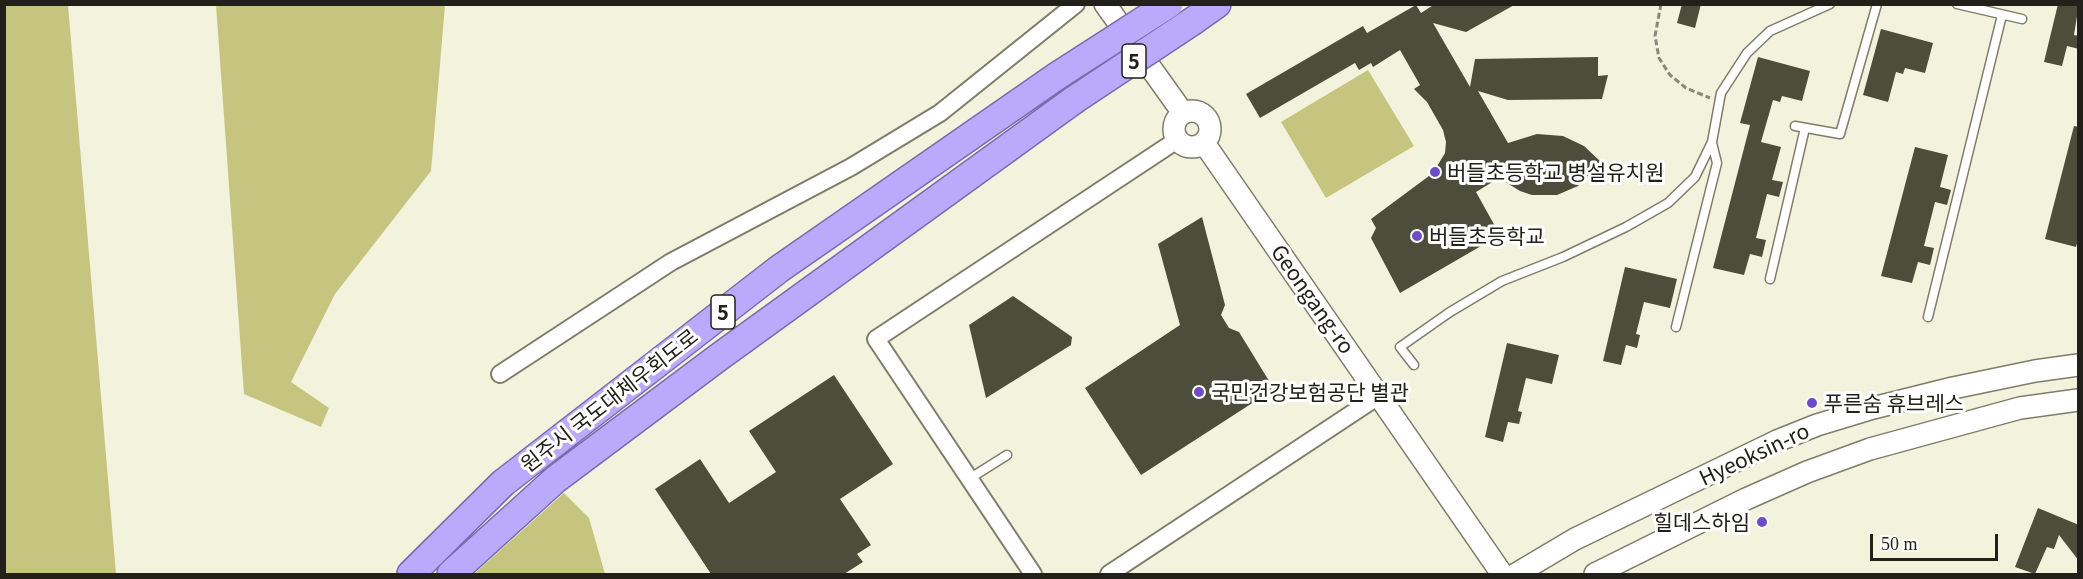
<!DOCTYPE html>
<meta charset="utf-8">
<style>
body{margin:0}
#map{position:relative;width:2083px;height:579px;overflow:hidden;background:#f2f2dd;font-family:Georgia,serif}
canvas{display:block}
.frame{position:absolute;inset:0;border:6px solid #212119;pointer-events:none}
.scale{position:absolute;left:1870px;top:534px;width:128px;height:27px;box-sizing:border-box;border:3px solid #212119;border-top:0;padding-left:8px;font-size:18px;line-height:21px;white-space:nowrap;color:#212119;-webkit-text-stroke:4px #fff;paint-order:stroke}
</style>
<div id="map">
<canvas width="2083" height="579"></canvas>
<div class="frame"></div>
<div class="scale">50 m</div>
</div>
<script>
const g = document.querySelector('canvas').getContext('2d');
g.lineJoin = 'round';
function fill(path, color) { g.fillStyle = color; g.fill(path, 'evenodd'); }
const poly = rows => new Path2D(rows.map(r => 'M' + r).join(''));
function trace(path, color, width, dash) { g.strokeStyle = color; g.lineWidth = width; g.lineCap = dash ? 'butt' : 'round'; g.setLineDash(dash || []); g.stroke(path); }
function label(font, color, halo, rows, align = 'center') {
  g.font = font + ' Georgia,"Noto Sans KR",serif'; g.lineWidth = 6; g.setLineDash([]); g.textBaseline = 'middle'; g.strokeStyle = halo; g.fillStyle = color; for (const [text, x, y, turn = 0] of rows) {
    g.save(); g.translate(x, y); g.rotate((+turn || 0) * Math.PI / 180); g.textAlign = isNaN(turn) ? turn : align; if (halo) g.strokeText(text, 0, 0); g.fillText(text, 0, 0); g.restore();
  }
}
fill(poly([
 [4,5,68,5,116,574,5,574],
 [216,5,445,5,431,171,335,294,291,382,329,408,321,427,244,394],
 [1368,70,1414,146,1326,198,1281,122],
 [564,493,589,518,605,574,474,574]
]), '#c6c580');
fill(poly([
 [1435,4,1516,4,1466,32,1433,23,1470,87,1475,59,1598,57,1598,76,1608,75,1602,99,1508,100,1478,91,1508,143,1537,134,1563,136,1584,146,1601,162,1578,186,1557,195,1532,195,1520,191,1499,178,1476,192,1500,235,1400,293,1371,238,1376,228,1371,219,1433,173,1445,153,1446,142,1443,130,1427,102,1414,89,1420,85,1400,50,1373,67,1371,63,1359,70,1355,63,1260,118,1246,94,1363,26,1367,33,1416,5,1421,13],
 [1682,4,1701,4,1695,28,1677,23],
 [2058,4,2079,4,2074,35,2079,36,2079,49,2067,46,2062,66,2044,62],
 [1881,29,1933,43,1925,73,1905,68,1903,74,1896,72,1888,102,1863,95],
 [1758,57,1810,71,1802,101,1782,96,1780,102,1773,100,1761,142,1781,147,1772,180,1783,182,1779,197,1767,194,1756,238,1766,240,1762,257,1750,254,1744,275,1713,268,1750,125,1740,123],
 [2074,126,2079,127,2079,236,2076,247,2045,239],
 [1915,147,1948,155,1940,187,1951,190,1947,205,1935,202,1924,246,1934,248,1930,265,1918,262,1912,283,1881,276],
 [1202,217,1225,305,1221,315,1229,328,1239,332,1274,389,1141,475,1085,388,1180,325,1158,244],
 [1625,267,1677,279,1670,308,1644,302,1636,334,1640,335,1637,348,1626,345,1621,365,1603,361],
 [1013,296,1072,337,1071,345,986,398,969,325],
 [1507,343,1559,355,1552,384,1526,378,1518,411,1522,412,1519,424,1508,422,1503,442,1485,437],
 [834,375,893,464,840,499,871,545,857,554,863,562,844,574,711,574,655,489,700,459,729,503,776,472,749,431],
 [2038,508,2079,525,2079,561,2059,535,2054,549,2047,547,2035,574,2015,567]
]), '#4d4d3b');
const service = poly([
 [1957,4,2022,19],
 [1795,126,1840,134,1877,4],
 [1770,279,1805,128],
 [1928,317,2002,15],
 [1676,327,1717,163,1712,143],
 [1414,365,1400,347,1450,312,1502,281,1563,257,1626,227,1668,203,1695,177,1712,142,1721,93,1747,53,1770,31,1830,4],
 [969,479,1007,455]
]);
const minor = poly([
 [500,374,671,262,851,167,940,113,1076,4],
 [1033,574,876,339,1177,140],
 [1109,574,1380,395]
]);
const tertiary = poly([
 [1105,4,1183,113],
 '1174 129a18 18 0 1 1 36 0a18 18 0 1 1-36 0Z',
 [1204,143,1502,574],
 [1516,574,1575,539,1777,441,1817,425,1873,408,1953,388,2035,371,2078,365],
 [1595,574,1746,499,1807,472,1870,449,2020,408,2078,400]
]);
const trunk = poly([
 [1193,21,1217,4],
 [411,574,503,483,779,269,1057,76],
 [451,574,556,479,719,357,1074,100]
]);
trace(service, '#7d7d6a', 11);
trace(minor, '#7d7d6a', 20);
trace(tertiary, '#7d7d6a', 24);
trace(trunk, '#796cad', 30);
trace(poly([
 [1661,4,1655,36,1659,58,1670,75,1686,88,1710,98]
]), '#89897a', 3, [6, 3]);
trace(service, '#fff', 8);
trace(minor, '#fff', 16);
trace(tertiary, '#fff', 21);
trace(trunk, '#baaafc', 27);
const trunkBridge = poly([
 [1057,76,1169,4],
 [1074,100,1193,21]
]);
trace(trunkBridge, '#796cad', 30, []);
trace(trunkBridge, '#baaafc', 27);
for (const [x, y, r, color] of [
 [1435,172,6,"#6d4cc5"],
 [1417,236,6,"#6d4cc5"],
 [1199,392,6,"#6d4cc5"],
 [1812,403,6,"#6d4cc5"],
 [1762,522,6,"#6d4cc5"]
]) { const dot = new Path2D(); dot.arc(x, y, r, 0, 2 * Math.PI); g.fillStyle = color; g.fill(dot); trace(dot, '#fff', 2); }
for (const [x, y, w] of [
 [1134,61,24],
 [723,312,24]
]) { const box = new Path2D(); box.roundRect(x - w / 2, y - 17, w, 34, 4.5); g.fillStyle = '#fff'; g.fill(box); trace(box, '#212119', 1.5); }
label('bold 20px', '#212119', null, [
 ["5",1134,61],
 ["5",723,312]
]);
label('21px', '#212119', '#fff', [
 ["버들초등학교 병설유치원",1447,172],
 ["버들초등학교",1429,236],
 ["국민건강보험공단 별관",1211,392],
 ["푸른숨 휴브레스",1824,403],
 ["힐데스하임",1750,522,"right"]
], 'left');
label('21px', '#212119', '#fff', [
 ["Geongang-ro",1313,299,55],
 ["원주시 국도대체우회도로",609,400,-38],
 ["Hyeoksin-ro",1754,454,-25]
]);
</script>
